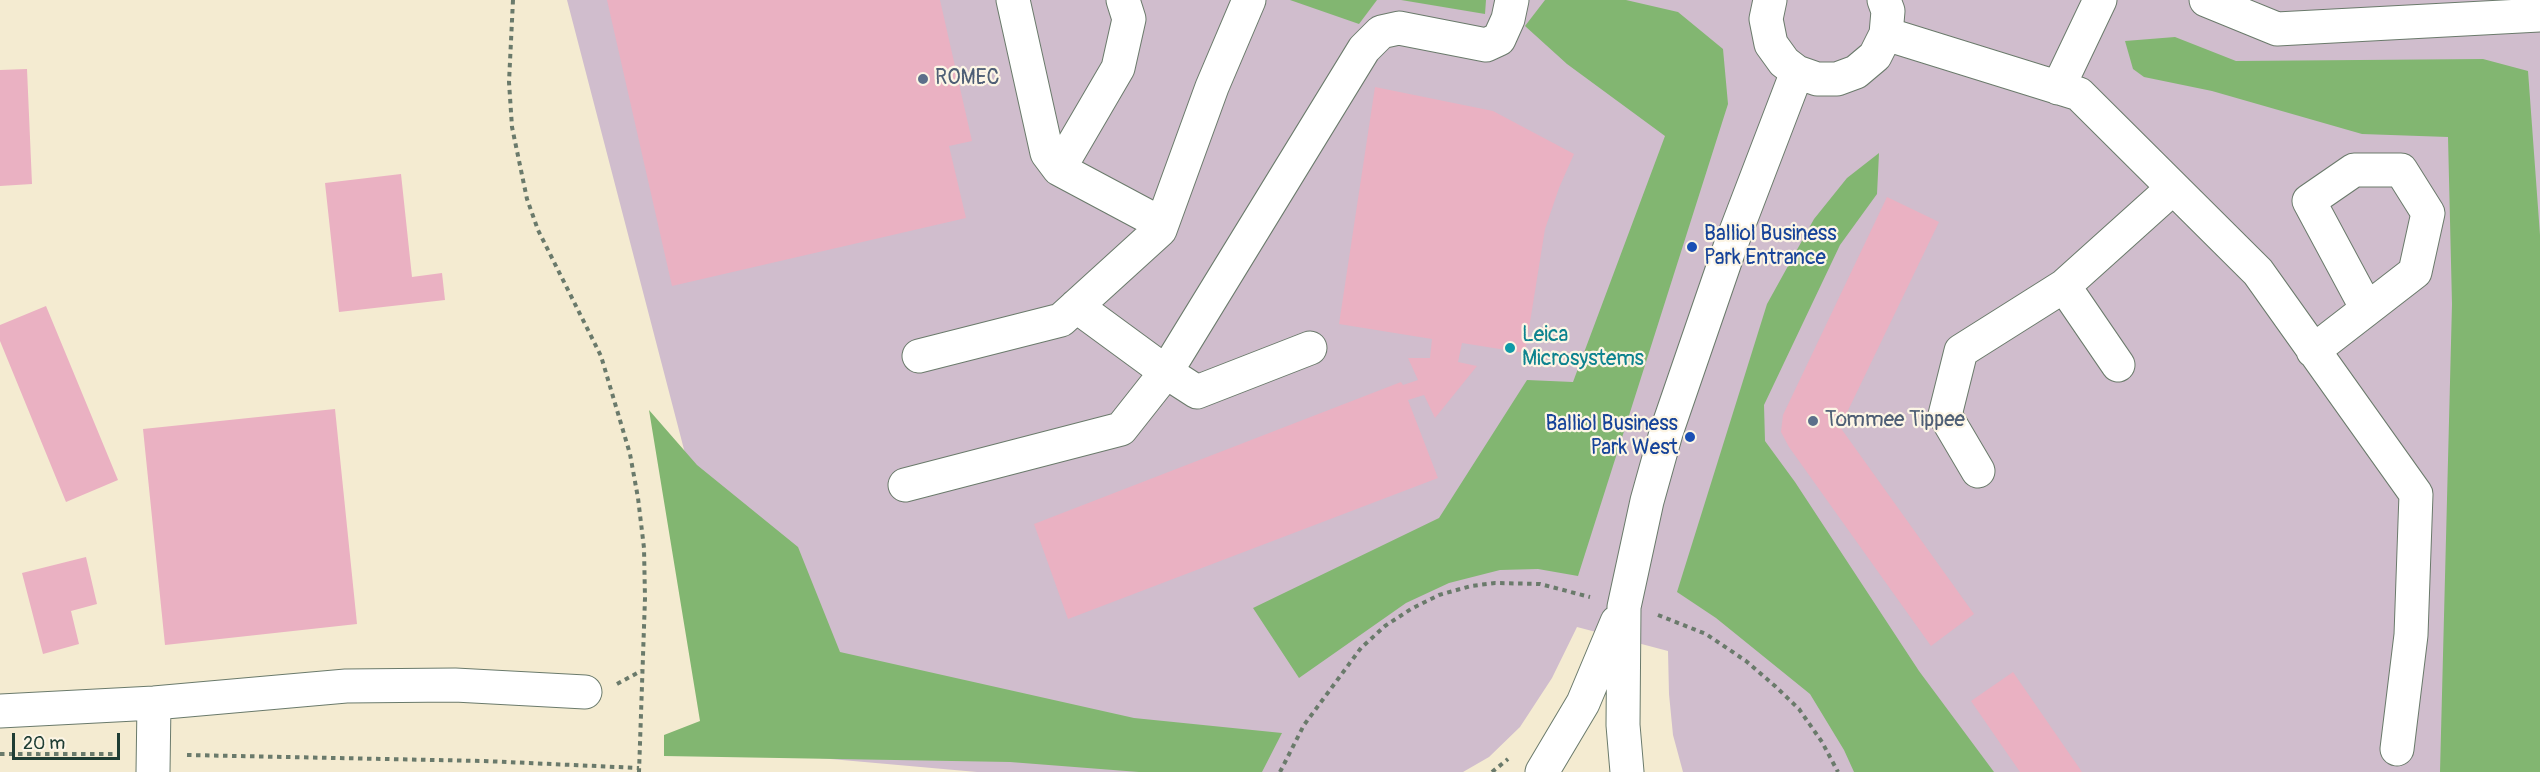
<!DOCTYPE html>
<style>
body{margin:0}
#map{position:relative;width:2540px;height:772px;overflow:hidden;background:#f4ebd1;font-family:Pangolin,sans-serif}
canvas{display:block}
.scale{position:absolute;left:12px;top:733px;width:108px;height:27px;box-sizing:border-box;border:3px solid #1f3d34;border-top:0;padding-left:8px;font-size:18px;line-height:21px;white-space:nowrap;color:#1f3d34;-webkit-text-stroke:4px #fcf5e5;paint-order:stroke}
</style>
<div id="map">
<canvas width="2540" height="772"></canvas>
<div class="scale">20 m</div>
</div>
<script>
const g = document.querySelector('canvas').getContext('2d');
g.lineJoin = 'round';
function fill(path, color) { g.fillStyle = color; g.fill(path, 'evenodd'); }
const poly = rows => new Path2D(rows.map(r => 'M' + r).join(''));
function trace(path, color, width, dash) { g.strokeStyle = color; g.lineWidth = width; g.lineCap = dash ? 'butt' : 'round'; g.setLineDash(dash || []); g.stroke(path); }
function label(font, color, halo, rows, align = 'center') {
  g.font = font + ' Pangolin,sans-serif'; g.lineWidth = 4.5; g.setLineDash([]); g.textBaseline = 'middle'; g.strokeStyle = halo; g.fillStyle = color; for (const [text, x, y, turn = 0] of rows) {
    g.save(); g.translate(x, y); g.rotate((+turn || 0) * Math.PI / 180); g.textAlign = isNaN(turn) ? turn : align; if (halo) g.strokeText(text, 0, 0); g.fillText(text, 0, 0); g.restore();
  }
}
fill(poly([
 [567,0,2540,0,2540,772,1683,772,1673,735,1669,694,1668,651,1577,627,1552,678,1520,727,1489,757,1463,772,977,772,763,753]
]), '#d0bdcd');
fill(poly([
 [1290,0,1377,0,1359,24],
 [1401,0,1486,0,1485,14],
 [1545,0,1626,0,1678,12,1723,49,1728,104,1578,576,1538,569,1500,570,1449,583,1406,603,1299,678,1253,608,1439,518,1527,380,1573,382,1665,136,1567,64,1525,26],
 [2175,37,2236,61,2483,59,2528,71,2540,235,2540,772,2440,772,2452,304,2448,137,2362,134,2212,91,2144,77,2133,69,2125,41],
 [1879,153,1877,194,1840,245,1764,405,1765,441,1795,482,1919,671,1994,772,1854,772,1844,750,1810,694,1716,618,1677,592,1767,304,1814,219,1847,178],
 [649,410,697,465,798,547,840,652,1134,718,1282,733,1262,772,1139,772,1010,762,664,756,664,735,700,721]
]), '#82b671');
fill(poly([
 [607,0,940,0,972,141,949,146,966,218,672,286],
 [27,69,32,184,0,186,0,70],
 [1375,87,1493,111,1574,154,1559,188,1545,229,1525,353,1462,343,1458,362,1477,366,1435,418,1424,395,1408,400,1438,478,1068,619,1034,524,1401,382,1403,385,1418,380,1408,358,1430,358,1432,339,1339,324],
 [401,174,412,277,442,273,445,300,339,312,325,183],
 [1887,197,1939,222,1840,427,1974,614,1931,646,1789,447,1781,432,1783,415],
 [46,306,118,480,66,502,0,341,0,325],
 [335,409,357,624,165,645,143,429],
 [86,557,97,604,71,611,79,644,43,654,22,573],
 [2013,672,2082,772,2020,772,1971,701]
]), '#eab1c2');
const minor = poly([
 [1013,0,1047,153,1059,169,1162,224],
 [1770,0,1766,19,1771,44,1784,62,1797,72,1817,79,1837,79,1856,72,1875,56,1886,34,1888,11,1884,0],
 [2206,0,2277,29,2540,15],
 [1886,34,2079,94,2258,272,2416,494,2411,635,2397,749],
 [2058,88,2100,0],
 [1059,169,1118,68,1129,19,1123,0],
 [1076,306,1166,372,1197,392,1310,348],
 [2313,351,2415,272,2428,213,2401,170,2354,170,2309,201,2367,309],
 [919,356,1061,320,1160,230,1212,87,1249,0],
 [2118,365,2064,286,2173,188],
 [1978,471,1945,415,1961,351,2064,286],
 [905,485,1121,429,1166,372,1364,49,1381,32,1399,28,1486,45,1499,39,1508,19,1512,0],
 [0,711,154,703,346,686,455,685,585,692],
 [153,772,154,703],
 [1542,772,1583,703,1617,622],
 [1627,772,1623,725,1624,607,1647,501,1666,433,1730,247,1797,72]
]);
trace(minor, '#6a7a6b', 35);
trace(poly([
 [513,0,509,82,512,127,527,199,538,230,601,356,630,454,638,498,644,548,645,598,639,772],
 [1658,615,1706,634,1746,661,1775,686,1799,709,1822,742,1838,772],
 [617,684,641,671],
 [0,754,119,754],
 [187,755,484,761,639,768],
 [1280,772,1304,725,1361,648,1385,626,1411,609,1439,595,1471,586,1495,583,1540,584,1590,597],
 [1492,772,1508,759]
]), '#6a7a6b', 4, [4.5, 4.5]);
trace(minor, '#fff', 33);
for (const [x, y, r, color] of [
 [923,79,6,"#5c6f8a"],
 [1692,247,6,"#1a4fb4"],
 [1510,348,6,"#0f9aa8"],
 [1813,421,6,"#5c6f8a"],
 [1690,437,6,"#1a4fb4"]
]) { const dot = new Path2D(); dot.arc(x, y, r, 0, 2 * Math.PI); g.fillStyle = color; g.fill(dot); trace(dot, '#fcf5e5', 2); }
label('21px', '#4e5e75', '#fcf5e5', [
 ["ROMEC",935,79],
 ["Tommee Tippee",1825,421]
], 'left');
label('21px', '#164399', '#fcf5e5', [
 ["Balliol Business",1704,235],
 ["Park Entrance",1704,259],
 ["Balliol Business",1678,425,"right"],
 ["Park West",1678,449,"right"]
], 'left');
label('21px', '#0d838f', '#fcf5e5', [
 ["Leica",1522,336],
 ["Microsystems",1522,360]
], 'left');
</script>
